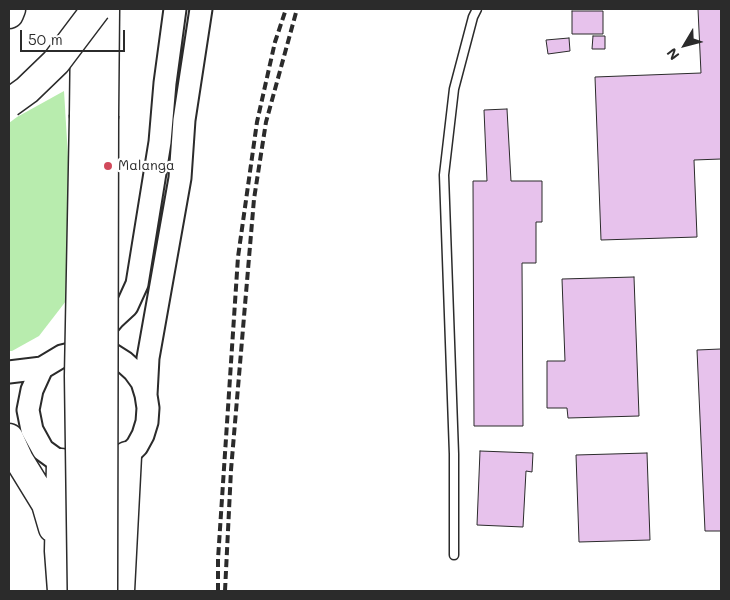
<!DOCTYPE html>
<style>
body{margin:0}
#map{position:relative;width:730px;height:600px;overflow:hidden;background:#fff;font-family:Mali,sans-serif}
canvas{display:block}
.frame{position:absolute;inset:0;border:10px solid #2b2b2b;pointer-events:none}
.north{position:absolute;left:660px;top:20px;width:50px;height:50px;-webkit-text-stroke:4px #fff;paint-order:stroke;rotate:233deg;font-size:14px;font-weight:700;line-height:20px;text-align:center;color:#2b2b2b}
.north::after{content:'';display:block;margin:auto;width:18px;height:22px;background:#2b2b2b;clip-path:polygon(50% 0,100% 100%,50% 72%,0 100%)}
.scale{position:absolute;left:20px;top:30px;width:105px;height:22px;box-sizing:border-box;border:2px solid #2b2b2b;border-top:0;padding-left:6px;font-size:15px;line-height:18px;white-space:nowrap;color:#2b2b2b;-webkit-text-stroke:4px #fff;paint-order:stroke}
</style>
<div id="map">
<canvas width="730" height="600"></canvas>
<div class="frame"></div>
<div class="north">N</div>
<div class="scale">50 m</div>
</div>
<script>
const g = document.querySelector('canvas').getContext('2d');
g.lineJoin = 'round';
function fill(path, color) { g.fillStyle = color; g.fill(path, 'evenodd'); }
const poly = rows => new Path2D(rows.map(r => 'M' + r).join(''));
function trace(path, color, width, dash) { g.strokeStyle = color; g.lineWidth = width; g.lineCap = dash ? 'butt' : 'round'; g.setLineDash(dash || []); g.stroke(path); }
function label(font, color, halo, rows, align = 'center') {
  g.font = font + ' Mali,sans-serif'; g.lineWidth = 4.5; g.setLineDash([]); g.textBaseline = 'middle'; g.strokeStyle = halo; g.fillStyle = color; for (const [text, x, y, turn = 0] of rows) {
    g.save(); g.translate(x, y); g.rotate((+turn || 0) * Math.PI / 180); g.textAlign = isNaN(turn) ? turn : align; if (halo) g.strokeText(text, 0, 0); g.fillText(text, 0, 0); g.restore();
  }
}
fill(poly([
 [64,91,74,255,66,301,39,336,12,351,9,351,9,123,17,117]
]), '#b8ecae');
const building = poly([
 [698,9,721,9,721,159,694,160,697,237,601,240,595,77,701,73,698,9],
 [572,11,603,11,603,34,572,34,572,11],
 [593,36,605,36,605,49,592,49,593,36],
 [569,38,570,51,548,54,546,40,569,38],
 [507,109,511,181,542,181,542,222,536,222,536,263,522,263,523,426,474,426,473,181,487,181,484,110,507,109],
 [634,277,639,416,568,418,567,408,547,408,547,361,565,361,562,279,634,277],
 [721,349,721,531,705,531,697,350,721,349],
 [480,451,533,453,532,472,526,471,523,527,477,525,480,451],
 [647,453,650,540,579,542,576,455,647,453]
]);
fill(building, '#e7c2ec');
trace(building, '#2b2b2b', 1);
const lane = poly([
 [454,555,454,454,444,175,454,89,473,17,477,9]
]);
const secondary = poly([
 [98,337,114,318,127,306,137,284,160,142,165,83,175,9],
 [87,350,100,351,113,355,124,362,134,371,142,382,146,395,148,408,147,422,143,435,137,446,127,456,115,464,102,469,88,470,74,468,61,463,43,450,32,430,28,410,32,390,42,368,62,356,87,350],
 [9,372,42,368],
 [146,395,148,358,180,178,184,120,201,9]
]);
const highway = poly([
 [9,14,11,9],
 [84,115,85,34],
 [104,116,105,9],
 [9,438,19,460,46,504,53,528],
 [61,463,59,551,62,591],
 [120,591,127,456]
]);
trace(lane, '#2b2b2b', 11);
trace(secondary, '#2b2b2b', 25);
trace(highway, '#2b2b2b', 31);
trace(lane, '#fff', 8);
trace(secondary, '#fff', 21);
trace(highway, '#fff', 28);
trace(poly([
 [218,591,218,559,238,257,257,122,275,42,286,9],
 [225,591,231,470,254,199,266,122,297,9]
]), '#2b2b2b', 4, [8, 4]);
const highwayBridge = poly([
 [9,103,27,90,56,62,96,9],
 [82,591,79,376,84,115],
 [103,591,104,116]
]);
trace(highwayBridge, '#2b2b2b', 31, []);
trace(highwayBridge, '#fff', 28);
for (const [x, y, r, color] of [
 [108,166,5,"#d1495b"]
]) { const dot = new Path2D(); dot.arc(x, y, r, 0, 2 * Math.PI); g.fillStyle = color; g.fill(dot); trace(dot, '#fff', 2); }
label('14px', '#2b2b2b', '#fff', [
 ["Malanga",118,166]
], 'left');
</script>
